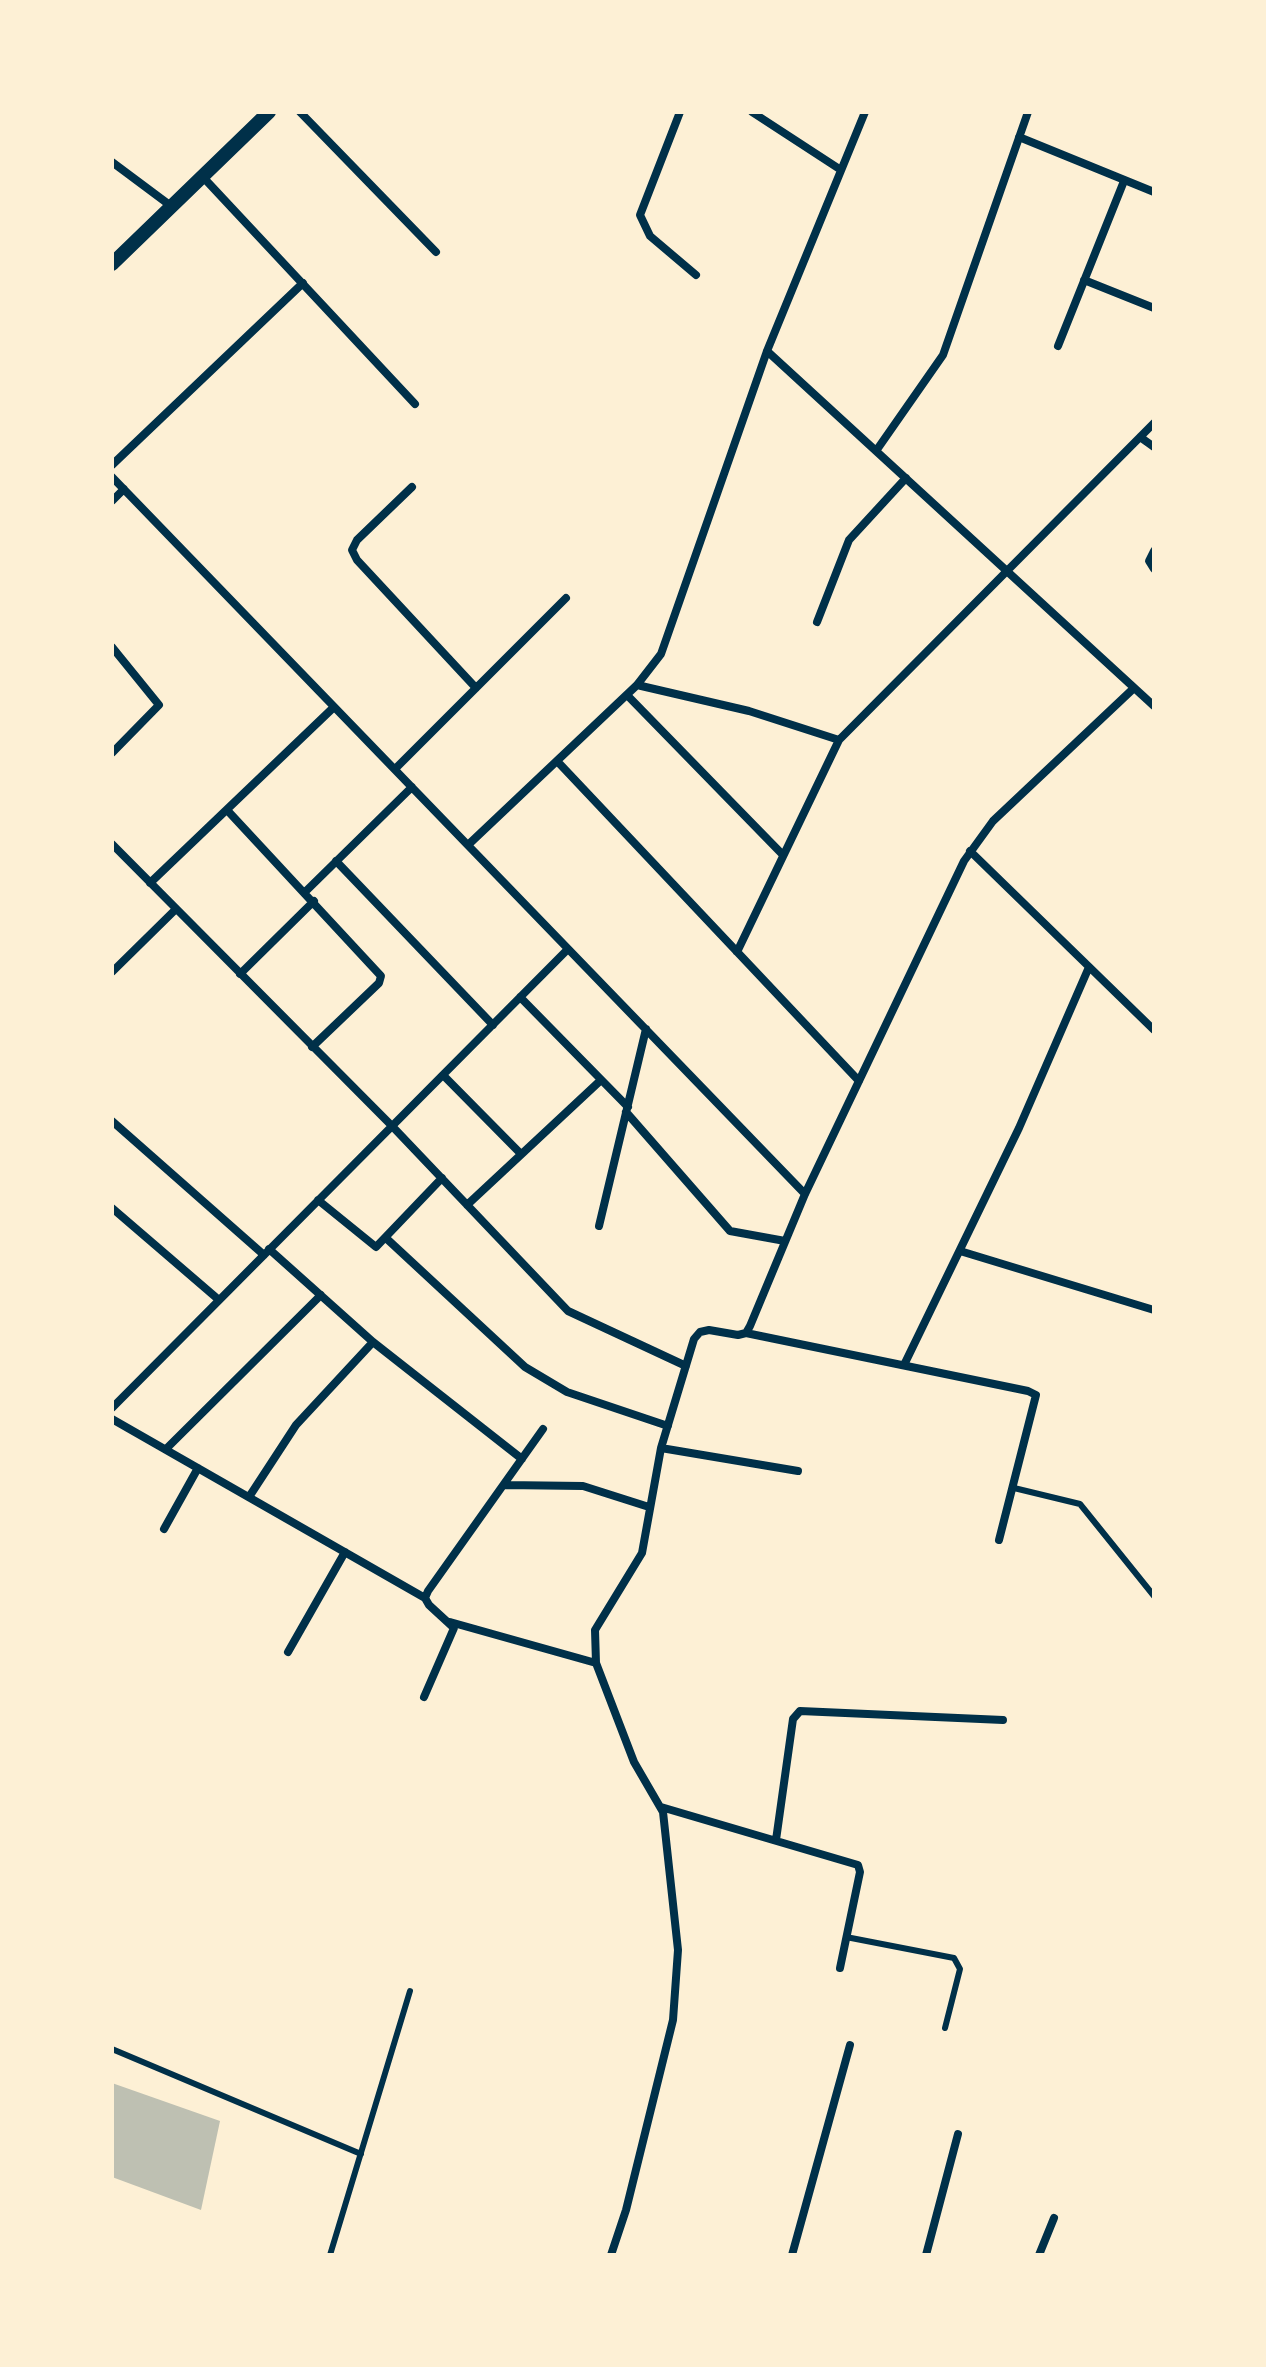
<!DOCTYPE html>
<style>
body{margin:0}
#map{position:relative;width:1266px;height:2367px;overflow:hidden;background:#fdf0d5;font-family:"Varela Round",sans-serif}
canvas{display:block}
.frame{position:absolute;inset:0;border:114px solid #fdf0d5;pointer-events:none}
</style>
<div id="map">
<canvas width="1266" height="2367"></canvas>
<div class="frame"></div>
</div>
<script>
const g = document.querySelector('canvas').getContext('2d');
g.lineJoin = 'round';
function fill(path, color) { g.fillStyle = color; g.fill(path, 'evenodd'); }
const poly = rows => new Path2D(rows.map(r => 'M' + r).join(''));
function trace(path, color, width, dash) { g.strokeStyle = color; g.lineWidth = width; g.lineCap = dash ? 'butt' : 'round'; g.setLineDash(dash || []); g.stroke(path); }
fill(poly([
 [112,2083,220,2121,201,2210,112,2177]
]), '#bec0b2');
trace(poly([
 [1014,1488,1080,1504,1154,1596],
 [846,1937,954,1958,960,1969,945,2028],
 [112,2049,361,2154],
 [330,2255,410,1991]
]), '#003049', 6);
trace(poly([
 [300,112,436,252],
 [680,112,640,215,650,236,696,275],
 [752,112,841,170],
 [1019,137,1154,192],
 [112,162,171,206],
 [202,176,415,404],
 [1084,280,1154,308],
 [1058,346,1124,181],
 [767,351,1154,706],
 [1140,437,1154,447],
 [876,451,943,355,1028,112],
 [112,465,303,283],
 [112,477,805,1194],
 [412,487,357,540,352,550,357,560,476,688],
 [112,501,124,489],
 [1154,551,1149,561,1154,569],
 [817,622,849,540,906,478],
 [112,647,159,705,112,753],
 [637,685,749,711,839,740],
 [627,695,783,855],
 [557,761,859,1081],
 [395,769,566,598],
 [227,810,381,976,379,983,312,1047],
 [112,844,392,1126,568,1311,686,1366],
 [468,845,637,685,661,654,767,351,865,112],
 [970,851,1154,1030],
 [336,861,493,1025],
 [150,883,334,707],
 [305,892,412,787],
 [737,952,839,740,1154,423],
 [112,972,176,909],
 [240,974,314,901],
 [520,997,628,1107],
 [443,1075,521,1154],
 [626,1112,730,1231,785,1241],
 [112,1121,264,1255],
 [318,1200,376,1247,442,1178],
 [467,1205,601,1080],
 [112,1208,219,1300],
 [599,1226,646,1029],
 [387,1239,525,1367,567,1392,668,1426],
 [269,1249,373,1342,522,1459],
 [960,1251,1154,1310],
 [746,1333,1028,1391,1036,1395,999,1540],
 [904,1365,1019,1128,1089,967],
 [112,1408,568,949],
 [112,1419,425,1598],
 [661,1448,798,1471],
 [166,1449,321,1295],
 [504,1485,583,1486,649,1507],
 [249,1497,296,1425,373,1342],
 [164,1529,198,1468],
 [450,1622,596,1663],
 [288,1652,345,1552],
 [424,1697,454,1628,429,1605,425,1598,428,1591,543,1429],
 [661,1807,858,1865,860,1872,840,1968],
 [776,1840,793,1719,800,1711,1003,1720],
 [611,2255,626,2210,673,2020,678,1950,663,1812,634,1762,596,1663,595,1630,642,1553,661,1448,694,1339,700,1332,709,1330,738,1335,746,1333,750,1326,805,1194,964,861,993,821,1134,688],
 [792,2255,850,2045],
 [926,2255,958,2134],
 [1039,2255,1054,2218]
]), '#003049', 8);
trace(poly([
 [112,264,269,112]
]), '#003049', 14);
</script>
